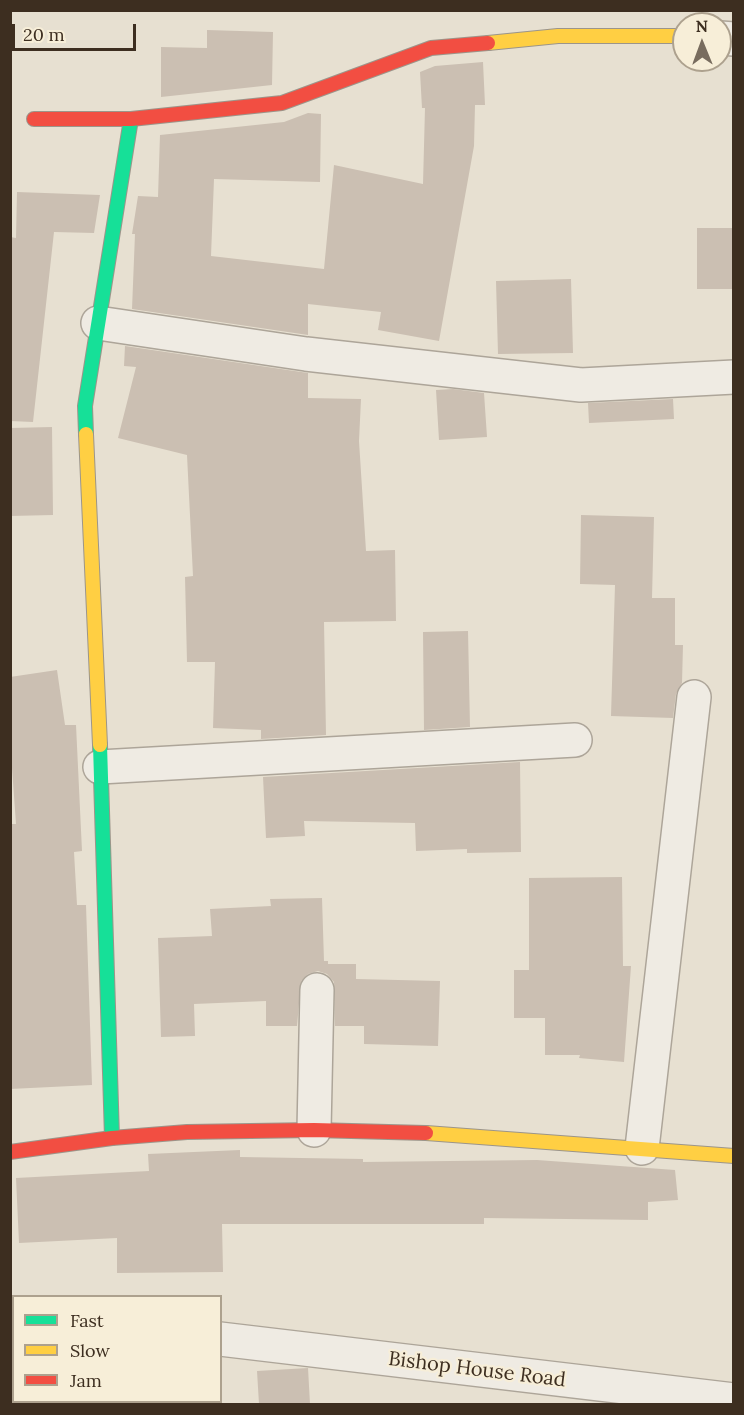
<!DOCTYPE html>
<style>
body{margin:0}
#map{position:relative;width:744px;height:1415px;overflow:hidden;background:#e7e0d1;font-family:Lora,serif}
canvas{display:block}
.frame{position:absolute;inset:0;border:12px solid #3d2e20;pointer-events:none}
.legend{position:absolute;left:12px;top:1295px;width:210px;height:108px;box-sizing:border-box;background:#f7eed8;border:2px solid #ada18e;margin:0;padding:8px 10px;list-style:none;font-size:18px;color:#3d2e20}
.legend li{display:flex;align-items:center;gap:12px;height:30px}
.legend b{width:30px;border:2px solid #ada18e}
.north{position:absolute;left:672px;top:12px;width:60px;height:60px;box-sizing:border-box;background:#f7eed8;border:2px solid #ada18e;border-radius:50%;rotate:359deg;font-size:16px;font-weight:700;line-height:24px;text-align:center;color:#3d2e20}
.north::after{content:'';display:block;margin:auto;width:21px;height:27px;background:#786c5e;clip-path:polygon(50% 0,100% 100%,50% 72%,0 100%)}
.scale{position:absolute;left:12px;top:24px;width:124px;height:27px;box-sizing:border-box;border:3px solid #3d2e20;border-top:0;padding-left:8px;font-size:18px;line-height:21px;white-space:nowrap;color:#3d2e20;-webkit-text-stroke:4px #f7eed8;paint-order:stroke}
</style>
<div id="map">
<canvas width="744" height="1415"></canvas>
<div class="frame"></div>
<ul class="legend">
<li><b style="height:8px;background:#16e098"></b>Fast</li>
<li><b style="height:8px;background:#ffcf43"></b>Slow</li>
<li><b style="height:8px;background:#f24e42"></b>Jam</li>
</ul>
<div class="north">N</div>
<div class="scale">20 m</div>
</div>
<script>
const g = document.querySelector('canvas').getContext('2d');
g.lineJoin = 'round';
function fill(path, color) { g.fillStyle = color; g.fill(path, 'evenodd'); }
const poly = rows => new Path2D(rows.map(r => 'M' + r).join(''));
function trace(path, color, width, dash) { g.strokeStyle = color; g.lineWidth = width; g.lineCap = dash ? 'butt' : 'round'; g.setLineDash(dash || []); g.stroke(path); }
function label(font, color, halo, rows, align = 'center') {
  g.font = font + ' Lora,serif'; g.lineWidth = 4.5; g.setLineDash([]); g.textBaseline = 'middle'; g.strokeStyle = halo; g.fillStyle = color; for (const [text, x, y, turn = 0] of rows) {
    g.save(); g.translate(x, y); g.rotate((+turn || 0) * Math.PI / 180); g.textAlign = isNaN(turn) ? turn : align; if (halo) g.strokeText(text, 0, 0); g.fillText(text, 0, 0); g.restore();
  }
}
fill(poly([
 [207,30,273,32,272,85,161,97,161,47,207,48],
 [483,62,485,105,475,105,474,146,439,341,378,330,381,312,308,304,308,335,132,309,135,234,132,234,138,196,158,197,160,135,284,122,308,113,321,114,320,182,214,179,211,256,324,269,334,165,423,184,425,108,422,108,420,72,435,66],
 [17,192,100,195,94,233,54,232,33,422,10,421,10,237,16,238],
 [697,228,734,228,734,289,697,289],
 [571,279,573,353,498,354,496,281],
 [125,346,308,373,308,398,361,399,359,441,366,551,395,550,396,621,324,622,326,735,261,739,261,730,213,728,215,662,187,662,185,577,193,576,187,455,118,438,136,367,124,366],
 [453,389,484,393,487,437,439,440,436,390],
 [673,399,674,419,589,423,588,403],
 [52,427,53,515,10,516,10,428],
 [581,515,654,517,652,598,675,598,675,645,683,645,682,683,676,694,673,718,611,716,615,585,580,584],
 [468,631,470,727,424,730,423,632],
 [57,670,65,725,76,725,82,851,74,852,77,905,86,905,92,1085,10,1089,10,824,16,824,10,740,10,677],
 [520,762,521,852,467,853,467,849,416,851,415,823,304,821,305,836,266,838,263,777],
 [622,877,623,966,631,966,624,1062,579,1058,580,1055,545,1055,545,1018,514,1018,514,970,529,970,529,878],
 [322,898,324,961,328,961,328,964,356,964,356,979,440,981,438,1046,364,1044,364,1026,335,1026,334,982,327,974,318,971,308,974,301,981,297,1026,266,1026,266,1001,194,1004,195,1036,161,1037,158,938,212,936,210,909,271,906,270,899],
 [240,1150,240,1157,363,1159,363,1162,537,1160,675,1170,678,1200,648,1202,648,1220,484,1218,484,1224,222,1224,223,1272,117,1273,117,1238,19,1243,16,1178,149,1171,148,1154],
 [308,1368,310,1404,259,1404,257,1371]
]), '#cbbfb2');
const street = poly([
 [720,38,734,39],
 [98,323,306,354,581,385,734,377],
 [100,767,575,740],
 [314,1130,317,990],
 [642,1148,694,697],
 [10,1325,14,1325],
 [220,1339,734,1400],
 [95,1402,95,1404]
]);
const fast = poly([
 [86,434,85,406,131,119],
 [100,745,112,1138]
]);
const slow = poly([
 [488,43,558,36,684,36],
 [86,434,100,745],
 [426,1133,734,1156]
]);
const jam = poly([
 [34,119,131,119,282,103,431,48,488,43],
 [10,1152,112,1138,187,1132,314,1130,426,1133]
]);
trace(street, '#ada599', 36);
trace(fast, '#9c958a', 16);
trace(slow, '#9c958a', 16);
trace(jam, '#9c958a', 16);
trace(street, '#efebe3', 33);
trace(fast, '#16e098', 14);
trace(slow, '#ffcf43', 14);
trace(jam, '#f24e42', 14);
label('20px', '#3d2e20', '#f7eed8', [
 ["Bishop House Road",477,1370,7]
]);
</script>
